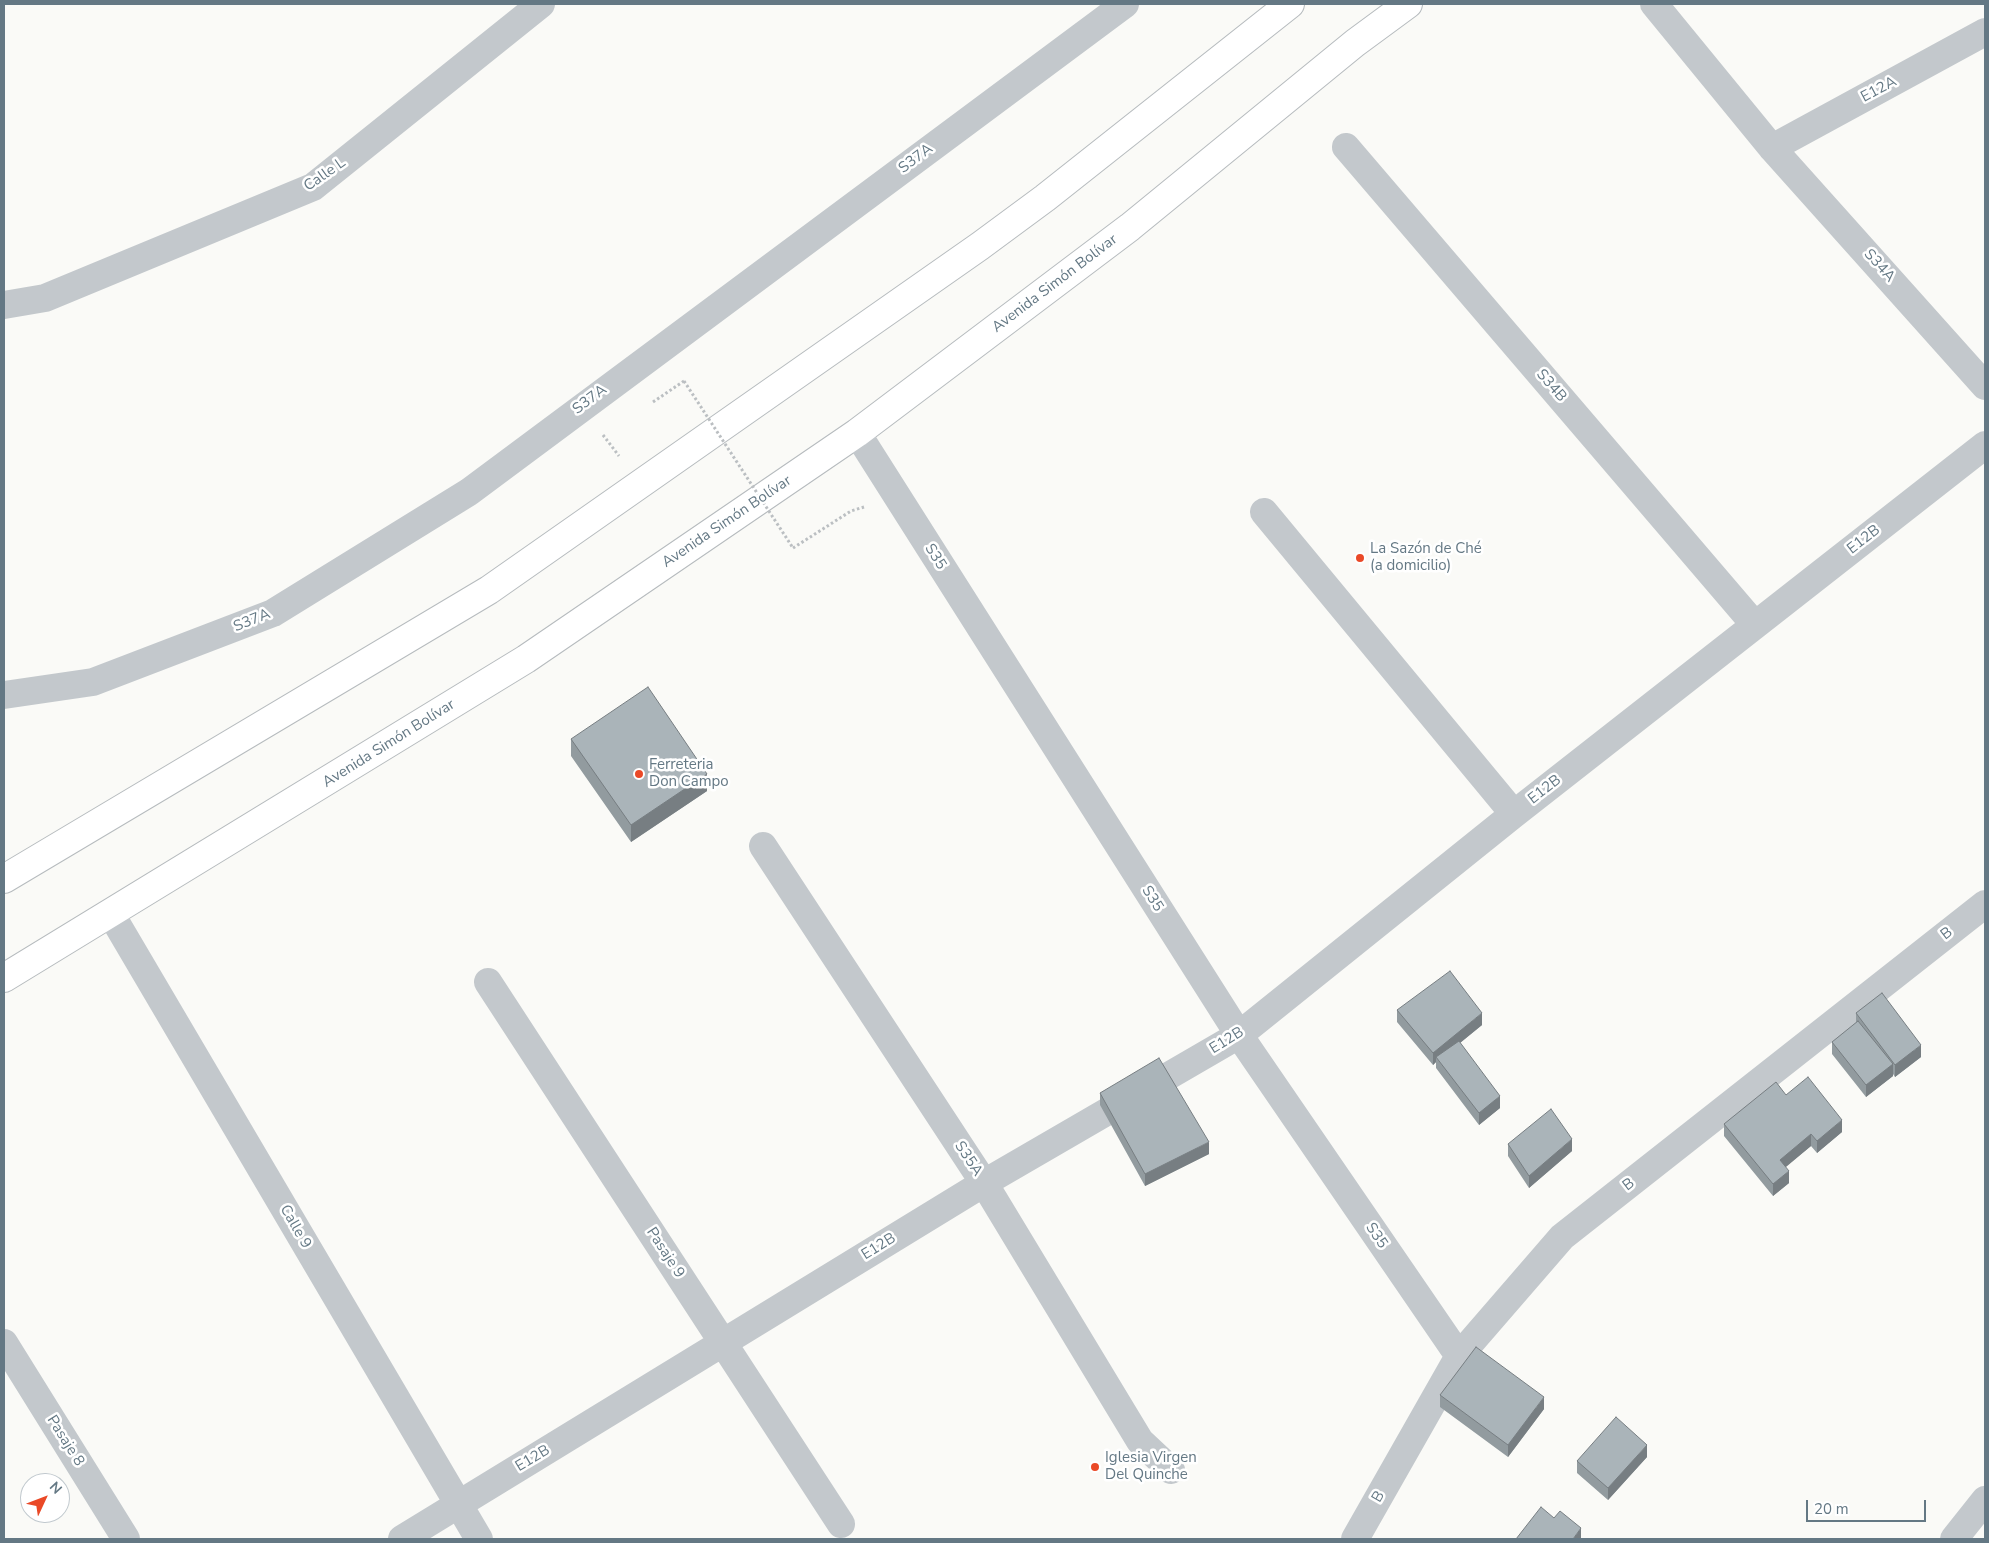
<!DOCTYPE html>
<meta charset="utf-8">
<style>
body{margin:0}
#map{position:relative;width:1989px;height:1543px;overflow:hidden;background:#fafaf7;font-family:"Nunito Sans",sans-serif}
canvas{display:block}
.frame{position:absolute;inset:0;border:5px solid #647884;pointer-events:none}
.north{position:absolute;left:20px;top:1473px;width:50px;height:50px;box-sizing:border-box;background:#fff;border:1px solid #c1c9ce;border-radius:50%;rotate:47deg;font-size:14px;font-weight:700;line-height:20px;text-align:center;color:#647884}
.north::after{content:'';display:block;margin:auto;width:18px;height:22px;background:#ea4927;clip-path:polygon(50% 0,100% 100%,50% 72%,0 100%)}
.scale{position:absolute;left:1806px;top:1500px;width:120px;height:22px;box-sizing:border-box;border:2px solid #647884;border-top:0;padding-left:6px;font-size:15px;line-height:18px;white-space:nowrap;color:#647884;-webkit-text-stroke:4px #fff;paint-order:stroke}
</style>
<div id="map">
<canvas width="1989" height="1543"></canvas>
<div class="frame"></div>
<div class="north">N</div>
<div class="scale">20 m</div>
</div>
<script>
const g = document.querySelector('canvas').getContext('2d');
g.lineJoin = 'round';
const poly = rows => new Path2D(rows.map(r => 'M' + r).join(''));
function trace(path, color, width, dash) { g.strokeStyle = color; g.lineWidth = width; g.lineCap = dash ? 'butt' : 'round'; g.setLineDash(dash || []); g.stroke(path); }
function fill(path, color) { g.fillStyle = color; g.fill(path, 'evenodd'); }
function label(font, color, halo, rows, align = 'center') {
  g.font = font + ' "Nunito Sans",sans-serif'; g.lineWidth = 5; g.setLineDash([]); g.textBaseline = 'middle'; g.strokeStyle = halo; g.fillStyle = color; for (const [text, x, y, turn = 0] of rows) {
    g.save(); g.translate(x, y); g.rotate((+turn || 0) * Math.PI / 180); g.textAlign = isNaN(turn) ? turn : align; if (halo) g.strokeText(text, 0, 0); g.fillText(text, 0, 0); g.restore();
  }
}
const trunk = poly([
 [4,879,489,590,980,246,1045,198,1290,4],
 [4,978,526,659,857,433,1130,227,1355,43,1408,4]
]);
trace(trunk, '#b6bbbe', 30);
trace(poly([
 [653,402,684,381],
 [603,435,619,456],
 [793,548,851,511,864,507]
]), '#bbbfc2', 3, [2.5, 2.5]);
trace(poly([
 [1654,4,1772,148,1985,386],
 [1346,147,1755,625],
 [1772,148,1985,32],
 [4,305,45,298,313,187,541,4],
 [857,433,1239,1035,1459,1356],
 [1264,512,1514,814],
 [4,695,93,682,273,613,469,492,1125,4],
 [763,846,984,1183,1140,1441,1171,1470],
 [111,914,479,1539],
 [488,982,841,1524],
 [4,1343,126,1539],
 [402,1539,984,1183,1239,1035,1514,814,1985,445],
 [1355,1539,1459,1356,1562,1237,1985,904],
 [1954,1539,1985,1500]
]), '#c3c8cc', 28);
trace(trunk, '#fff', 28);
trace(poly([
 [684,381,793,548]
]), '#bbbfc2', 3, [2.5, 2.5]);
fill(poly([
 [571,739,707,791,631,842,571,756],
 [1397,1010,1482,1025,1460,1043,1500,1108,1479,1125,1436,1068,1436,1062,1433,1065,1397,1022],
 [1856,1013,1921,1057,1895,1077,1893,1074,1893,1076,1866,1097,1832,1054,1832,1042,1856,1023],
 [1100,1093,1209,1154,1145,1186,1100,1105],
 [1786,1095,1842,1132,1817,1153,1811,1146,1785,1167,1789,1183,1773,1196,1724,1136,1724,1124],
 [1508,1144,1572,1151,1529,1188,1508,1156],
 [1440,1395,1544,1409,1508,1457,1440,1407],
 [1647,1457,1608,1500,1577,1473,1577,1461]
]), '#929b9f');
fill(poly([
 [707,774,707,791,631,842,631,825],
 [1482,1013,1482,1025,1439,1060,1436,1057,1436,1062,1433,1065,1433,1053],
 [1921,1045,1921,1057,1895,1077,1895,1065],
 [1893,1064,1893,1076,1866,1097,1866,1085],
 [1500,1096,1500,1108,1479,1125,1479,1113],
 [1842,1120,1842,1132,1817,1153,1817,1141],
 [1811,1134,1811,1146,1780,1172,1780,1160],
 [1572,1139,1572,1151,1529,1188,1529,1176],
 [1209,1142,1209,1154,1145,1186,1145,1174],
 [1789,1171,1789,1183,1773,1196,1773,1184],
 [1544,1397,1544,1409,1508,1457,1508,1445],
 [1647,1445,1647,1457,1608,1500,1608,1488],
 [1581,1528,1581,1539,1573,1539]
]), '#777e82');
const building = poly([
 [648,687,707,774,631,825,571,739,648,687],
 [1450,971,1482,1013,1433,1053,1397,1010,1450,971],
 [1882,993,1921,1045,1895,1065,1856,1013,1882,993],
 [1858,1021,1893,1064,1866,1085,1832,1042,1858,1021],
 [1459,1041,1500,1096,1479,1113,1436,1057,1459,1041],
 [1159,1058,1209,1142,1145,1174,1100,1093,1159,1058],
 [1808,1077,1842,1120,1817,1141,1811,1134,1780,1160,1789,1171,1773,1184,1724,1124,1776,1082,1786,1095,1808,1077],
 [1551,1109,1572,1139,1529,1176,1508,1144,1551,1109],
 [1476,1347,1544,1397,1508,1445,1440,1395,1476,1347],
 [1616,1417,1647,1445,1608,1488,1577,1461,1616,1417],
 [1541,1507,1554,1518,1560,1511,1581,1528,1573,1539,1516,1539,1541,1507]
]);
fill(building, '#aab4b9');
trace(building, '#777e82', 1);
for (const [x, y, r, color] of [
 [1360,558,5,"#ea4927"],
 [639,774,5,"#ea4927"],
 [1095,1467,5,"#ea4927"]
]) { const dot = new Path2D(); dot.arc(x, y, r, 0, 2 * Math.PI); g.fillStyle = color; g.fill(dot); trace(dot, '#fff', 2); }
label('15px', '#647884', '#fff', [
 ["E12A",1879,90,-28],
 ["S37A",916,159,-37],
 ["Calle L",325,175,-35],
 ["S34A",1879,266,48],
 ["Avenida Simón Bolívar",1055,284,-37],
 ["S34B",1551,386,49],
 ["S37A",590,400,-37],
 ["Avenida Simón Bolívar",727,522,-34],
 ["E12B",1864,540,-38],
 ["S35",935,557,58],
 ["S37A",252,621,-22],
 ["Avenida Simón Bolívar",389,744,-32],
 ["E12B",1545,790,-38],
 ["S35",1152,899,58],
 ["B",1947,934,-38],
 ["E12B",1227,1041,-32],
 ["S35A",968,1159,57],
 ["B",1629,1185,-38],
 ["Calle 9",295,1227,60],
 ["S35",1376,1236,56],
 ["E12B",879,1247,-32],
 ["Pasaje 9",665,1253,57],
 ["Pasaje 8",65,1441,58],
 ["E12B",533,1459,-31],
 ["B",1379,1497,-60]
]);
label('15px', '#647884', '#fff', [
 ["La Sazón de Ché",1370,549],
 ["(a domicilio)",1370,566],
 ["Ferreteria",649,765],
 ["Don Campo",649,782],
 ["Iglesia Virgen",1105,1458],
 ["Del Quinche",1105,1475]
], 'left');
</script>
